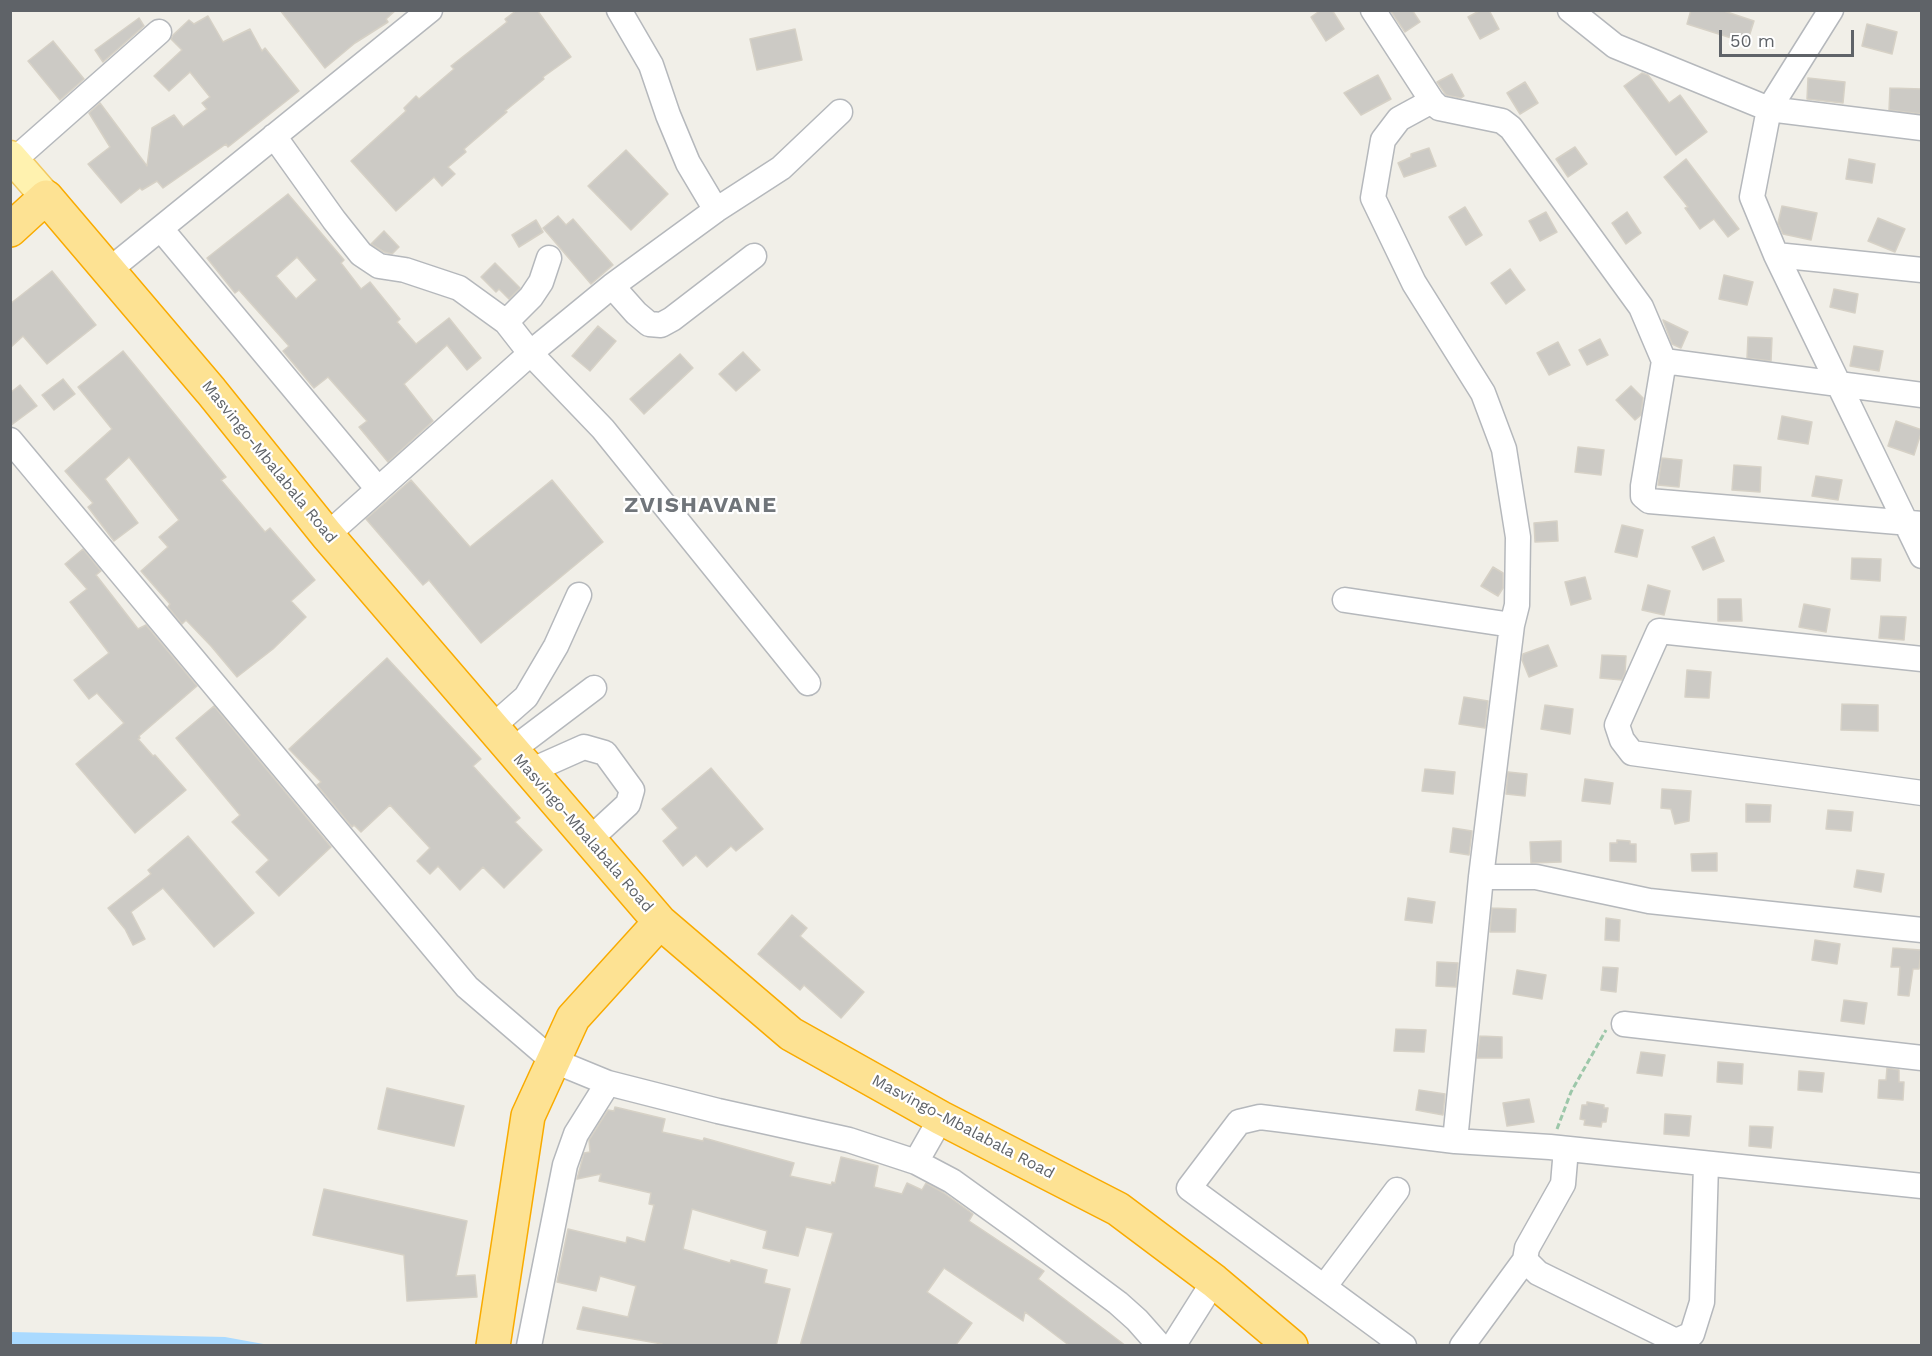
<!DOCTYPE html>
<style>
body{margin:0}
#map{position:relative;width:1932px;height:1356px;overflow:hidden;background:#f1efe8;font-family:"Work Sans",sans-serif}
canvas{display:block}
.frame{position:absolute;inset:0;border:12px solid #5f6368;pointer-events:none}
.scale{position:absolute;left:1719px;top:30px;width:135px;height:27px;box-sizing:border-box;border:3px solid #5f6368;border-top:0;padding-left:8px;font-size:18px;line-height:21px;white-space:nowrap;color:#5f6368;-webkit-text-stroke:4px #fff;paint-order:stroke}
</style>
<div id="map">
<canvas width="1932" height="1356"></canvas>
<div class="frame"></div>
<div class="scale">50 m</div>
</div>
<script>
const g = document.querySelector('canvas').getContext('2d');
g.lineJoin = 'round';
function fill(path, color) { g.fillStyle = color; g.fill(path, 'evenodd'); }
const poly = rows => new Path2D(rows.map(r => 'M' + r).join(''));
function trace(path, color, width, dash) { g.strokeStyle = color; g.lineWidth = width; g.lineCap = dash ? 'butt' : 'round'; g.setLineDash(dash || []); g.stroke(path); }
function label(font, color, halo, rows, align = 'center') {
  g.font = font + ' "Work Sans",sans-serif'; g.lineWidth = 4.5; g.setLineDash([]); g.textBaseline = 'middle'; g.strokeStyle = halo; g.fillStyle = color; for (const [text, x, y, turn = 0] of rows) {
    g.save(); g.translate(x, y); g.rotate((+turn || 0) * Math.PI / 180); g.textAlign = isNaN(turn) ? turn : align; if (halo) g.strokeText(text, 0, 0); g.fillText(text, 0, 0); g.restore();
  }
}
fill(poly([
 [11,1332,225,1337,269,1345,11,1345]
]), '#aadaff');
const building = poly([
 [280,10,396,10,386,19,388,22,355,43,325,68,280,10],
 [517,10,537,10,571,57,543,77,544,79,505,111,507,112,464,149,466,152,448,167,455,174,442,186,434,177,396,211,351,161,406,111,404,108,416,96,419,99,454,69,451,66,507,22,505,19,517,10],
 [1321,10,1332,10,1344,29,1326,41,1311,17,1321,10],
 [1390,10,1412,10,1420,22,1405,32,1390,10],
 [1481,10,1489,10,1499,29,1480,39,1468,17,1481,10],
 [1691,10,1721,10,1754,21,1747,43,1687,24,1691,10],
 [208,16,223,42,250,29,262,51,265,48,299,91,228,147,226,144,163,188,157,181,142,190,140,188,121,203,88,164,110,147,89,113,100,103,147,166,152,128,174,115,183,127,207,109,202,103,210,97,190,72,169,91,154,76,182,50,171,39,173,35,189,20,194,24,208,16],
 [139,18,144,26,103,62,95,50,139,18],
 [1867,24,1897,32,1892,54,1862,46,1867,24],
 [795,29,802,60,757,70,750,39,795,29],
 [53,41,84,79,60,100,28,61,53,41],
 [1642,73,1648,75,1669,103,1680,95,1707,132,1676,155,1624,86,1642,73],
 [1452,74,1464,96,1461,98,1446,95,1437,82,1452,74],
 [1378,75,1391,99,1361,115,1344,93,1378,75],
 [1808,78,1845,82,1843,103,1807,99,1808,78],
 [1525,82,1538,103,1520,114,1507,93,1525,82],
 [1890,88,1922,89,1922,114,1889,110,1890,88],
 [1575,147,1587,164,1568,177,1556,159,1575,147],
 [1429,148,1436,166,1404,177,1398,163,1411,157,1411,154,1429,148],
 [626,150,668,194,631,230,588,186,626,150],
 [1686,159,1739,229,1728,237,1714,219,1700,229,1685,208,1688,207,1664,177,1686,159],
 [1849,159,1875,164,1872,183,1846,179,1849,159],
 [288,194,344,260,341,263,361,289,370,282,400,319,397,322,416,344,449,318,481,358,467,370,447,345,404,384,433,421,388,462,359,427,367,421,328,377,314,388,283,351,289,346,239,290,235,293,207,258,288,194],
 [297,257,317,280,296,299,276,276,297,257],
 [1782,206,1817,213,1811,240,1783,234,1778,223,1782,206],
 [1465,207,1482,235,1466,245,1449,217,1465,207],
 [1546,212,1557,232,1540,241,1529,221,1546,212],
 [1627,212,1641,233,1626,244,1612,223,1627,212],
 [558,216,566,225,573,219,613,265,591,284,543,228,558,216],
 [1878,218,1905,229,1895,252,1868,241,1878,218],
 [536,220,543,232,519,247,512,235,536,220],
 [384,231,399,247,392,254,384,252,371,244,384,231],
 [495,263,520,288,509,299,499,289,496,292,481,277,495,263],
 [1510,269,1525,290,1506,304,1491,283,1510,269],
 [52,271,96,325,47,364,23,336,10,348,10,304,52,271],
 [1724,275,1753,282,1747,305,1719,299,1724,275],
 [1834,289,1858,294,1855,313,1830,307,1834,289],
 [1663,320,1688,332,1681,348,1672,344,1663,320],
 [598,326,616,341,590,371,572,356,598,326],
 [1748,337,1772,338,1771,361,1747,358,1748,337],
 [1600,339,1608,355,1587,365,1579,350,1600,339],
 [1558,342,1570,365,1549,375,1537,353,1558,342],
 [1854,346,1883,351,1879,371,1850,366,1854,346],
 [123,351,226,477,221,480,265,532,270,528,315,580,291,601,306,617,273,649,237,677,211,646,186,620,182,624,168,607,170,604,141,571,168,547,159,537,179,520,129,457,105,479,138,523,114,541,88,507,93,503,65,471,112,429,78,387,123,351],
 [743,352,760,370,736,391,719,374,743,352],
 [680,354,693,368,644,414,630,399,680,354],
 [63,379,75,394,54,410,42,395,63,379],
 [20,385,37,406,10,426,10,393,20,385],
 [1631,386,1643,398,1641,415,1635,420,1616,400,1631,386],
 [1782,416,1812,422,1808,444,1778,439,1782,416],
 [1896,421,1922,430,1914,455,1888,446,1896,421],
 [1578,447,1604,450,1601,475,1575,472,1578,447],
 [1662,458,1682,460,1679,487,1658,485,1662,458],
 [1734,465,1761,467,1760,492,1732,490,1734,465],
 [1816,476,1842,480,1838,500,1812,496,1816,476],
 [411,480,470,547,552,480,603,542,481,643,429,580,423,585,366,519,411,480],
 [1557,521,1558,541,1535,542,1534,523,1557,521],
 [1622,525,1643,530,1637,557,1615,552,1622,525],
 [1714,537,1724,561,1703,570,1692,547,1714,537],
 [83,549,101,571,96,575,138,629,146,625,197,686,139,736,140,738,138,739,153,756,155,755,186,790,135,833,76,764,124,723,97,693,89,699,74,680,109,653,70,602,87,589,65,564,83,549],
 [1852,558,1881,559,1880,581,1851,579,1852,558],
 [1493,567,1503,573,1503,588,1498,596,1481,586,1493,567],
 [1585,577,1591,599,1571,605,1565,582,1585,577],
 [1648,585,1670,591,1664,615,1642,610,1648,585],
 [1718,599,1741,599,1742,621,1718,621,1718,599],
 [1804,604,1830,609,1826,632,1799,627,1804,604],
 [1881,616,1906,617,1904,640,1879,638,1881,616],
 [1548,645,1557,666,1529,677,1522,660,1523,654,1548,645],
 [1602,655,1626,656,1625,673,1622,680,1600,678,1602,655],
 [387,658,481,759,473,766,520,818,515,822,542,850,504,888,483,867,460,890,438,866,430,874,417,861,430,848,390,805,361,832,354,825,352,827,317,785,321,782,289,749,387,658],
 [1687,670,1711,672,1709,698,1685,697,1687,670],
 [1464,697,1488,701,1485,728,1459,724,1464,697],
 [1842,704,1878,705,1878,731,1841,730,1842,704],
 [1545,705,1573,709,1570,734,1541,729,1545,705],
 [214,706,331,847,279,896,256,872,269,860,232,822,240,815,176,738,214,706],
 [711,768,763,829,736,851,731,846,707,867,696,855,683,866,663,841,678,828,662,809,711,768],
 [1425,769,1455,772,1453,794,1422,791,1425,769],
 [1508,772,1527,774,1525,796,1506,794,1508,772],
 [1585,779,1613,783,1610,804,1582,801,1585,779],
 [1662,789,1691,791,1689,821,1675,824,1671,809,1661,808,1662,789],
 [1746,804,1771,805,1770,822,1746,822,1746,804],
 [1828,810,1853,812,1851,831,1826,829,1828,810],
 [1453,828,1472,831,1469,855,1450,852,1453,828],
 [188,836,254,913,214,947,163,888,131,912,145,939,133,945,125,929,108,908,151,874,148,870,188,836],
 [1617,840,1630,841,1630,844,1636,844,1636,862,1610,861,1610,843,1617,843,1617,840],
 [1561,841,1561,862,1531,863,1530,842,1561,841],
 [1717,853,1717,871,1692,871,1691,854,1717,853],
 [1857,870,1884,874,1881,892,1854,887,1857,870],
 [1408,898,1435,902,1432,923,1405,920,1408,898],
 [1492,908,1516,909,1515,932,1490,932,1492,908],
 [792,915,807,928,800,936,864,992,841,1018,804,985,800,990,758,954,792,915],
 [1606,918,1620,920,1619,941,1605,940,1606,918],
 [1815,940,1840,944,1837,964,1812,960,1815,940],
 [1893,948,1921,950,1919,969,1913,969,1909,996,1898,995,1900,967,1891,967,1893,948],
 [1437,962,1458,963,1456,987,1436,986,1437,962],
 [1603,967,1618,968,1616,992,1601,990,1603,967],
 [1517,970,1546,975,1542,999,1513,994,1517,970],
 [1844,1000,1867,1003,1864,1024,1841,1021,1844,1000],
 [1396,1029,1426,1030,1424,1052,1394,1051,1396,1029],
 [1480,1036,1502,1037,1502,1058,1477,1058,1480,1036],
 [1641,1052,1665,1055,1662,1076,1637,1073,1641,1052],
 [1718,1062,1743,1064,1742,1084,1717,1082,1718,1062],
 [1887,1068,1899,1070,1899,1082,1904,1082,1903,1100,1878,1098,1879,1080,1886,1080,1887,1068],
 [1799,1071,1824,1073,1822,1092,1798,1090,1799,1071],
 [387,1088,464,1106,454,1146,378,1129,387,1088],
 [1419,1090,1445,1094,1443,1115,1416,1110,1419,1090],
 [1529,1099,1534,1122,1507,1126,1503,1103,1529,1099],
 [1587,1102,1604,1105,1604,1108,1608,1108,1606,1122,1602,1122,1601,1127,1584,1125,1585,1120,1580,1119,1582,1105,1587,1105,1587,1102],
 [615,1107,665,1119,662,1132,703,1141,704,1138,794,1163,790,1176,831,1185,832,1182,835,1183,841,1157,878,1166,874,1187,902,1194,907,1183,922,1190,926,1183,944,1193,973,1214,969,1221,1044,1271,1038,1279,1126,1346,1070,1346,1025,1312,1023,1321,944,1268,927,1292,972,1323,955,1346,800,1346,833,1233,806,1227,798,1256,763,1248,767,1231,692,1209,683,1249,730,1263,731,1260,767,1270,764,1283,790,1289,776,1346,661,1346,662,1344,577,1329,583,1307,628,1317,636,1286,600,1276,596,1291,557,1282,568,1229,626,1243,627,1237,645,1242,654,1205,649,1204,651,1193,599,1181,601,1174,577,1179,584,1153,590,1152,589,1140,608,1110,614,1111,615,1107],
 [1665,1114,1691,1116,1689,1136,1664,1134,1665,1114],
 [1750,1126,1773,1127,1771,1148,1749,1146,1750,1126],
 [324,1189,467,1221,456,1276,475,1275,477,1297,407,1301,404,1255,313,1235,324,1189]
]);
fill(building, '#cccac5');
trace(building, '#d6d1c6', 1.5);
const minor = poly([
 [619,10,651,65,668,115,688,163,716,210],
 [1373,10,1432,101,1439,108,1502,121,1511,128,1641,307,1664,361],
 [1570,10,1615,46,1769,109,1922,128],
 [1831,10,1769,109,1752,197,1776,255,1922,556],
 [1432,101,1399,119,1383,140,1373,198,1414,283,1483,393,1504,449,1518,537,1517,605,1512,625,1481,877,1455,1141],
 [274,136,334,220,361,254,379,266,405,270,459,288,506,322,531,354,603,429,808,683],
 [14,160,159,32],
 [161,229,378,489],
 [1776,255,1922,270],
 [108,271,430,10],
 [612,286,636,313,649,324,661,325,672,319,754,256],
 [506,322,531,297,541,282,549,258],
 [1922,395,1664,361,1643,486,1643,496,1649,501,1922,524],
 [10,440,467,987,552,1060,608,1083,718,1111,849,1140,916,1162,952,1181,1020,1230,1118,1303,1137,1320,1160,1346],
 [327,535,540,345,612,286,716,210,781,168,840,112],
 [1345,600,1512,625],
 [1922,659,1659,631,1617,725,1622,740,1632,753,1922,793],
 [492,727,526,697,556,646,579,595],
 [512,750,594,688],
 [530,771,584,747,605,753,632,790,628,804,589,840],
 [1481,877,1536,877,1649,901,1922,930],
 [1624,1024,1922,1058],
 [1566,1149,1563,1184,1527,1248,1525,1260,1538,1273,1676,1341,1692,1334,1702,1302,1706,1164],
 [916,1162,941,1118],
 [1324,1287,1397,1190],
 [529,1346,565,1165,576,1134,608,1083],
 [1173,1346,1214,1281],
 [1404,1346,1189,1188,1239,1122,1260,1117,1455,1141,1550,1147,1922,1186],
 [1462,1346,1525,1260]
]);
const major = poly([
 [10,156,46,197]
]);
const highway = poly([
 [10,230,46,197,211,391,327,535,660,922,791,1034,941,1118,1118,1209,1214,1281,1291,1346],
 [493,1346,528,1116,573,1018,660,922]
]);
trace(minor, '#b5b8bc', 27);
trace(major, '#f2c960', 33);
trace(highway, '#f9ab00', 36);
trace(poly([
 [1557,1129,1571,1092,1606,1030]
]), '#9cc7a9', 3, [6, 3]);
trace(minor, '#fff', 24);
trace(major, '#fff2af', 30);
trace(highway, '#fde293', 33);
label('16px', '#5f6368', '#fff', [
 ["Masvingo-Mbalabala Road",269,462,51],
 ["Masvingo-Mbalabala Road",583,833,49],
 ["Masvingo-Mbalabala Road",963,1127,28]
]);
g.letterSpacing = '1.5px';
label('bold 22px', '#70757a', '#fff', [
 ["ZVISHAVANE",701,506]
]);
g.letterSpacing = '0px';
</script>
